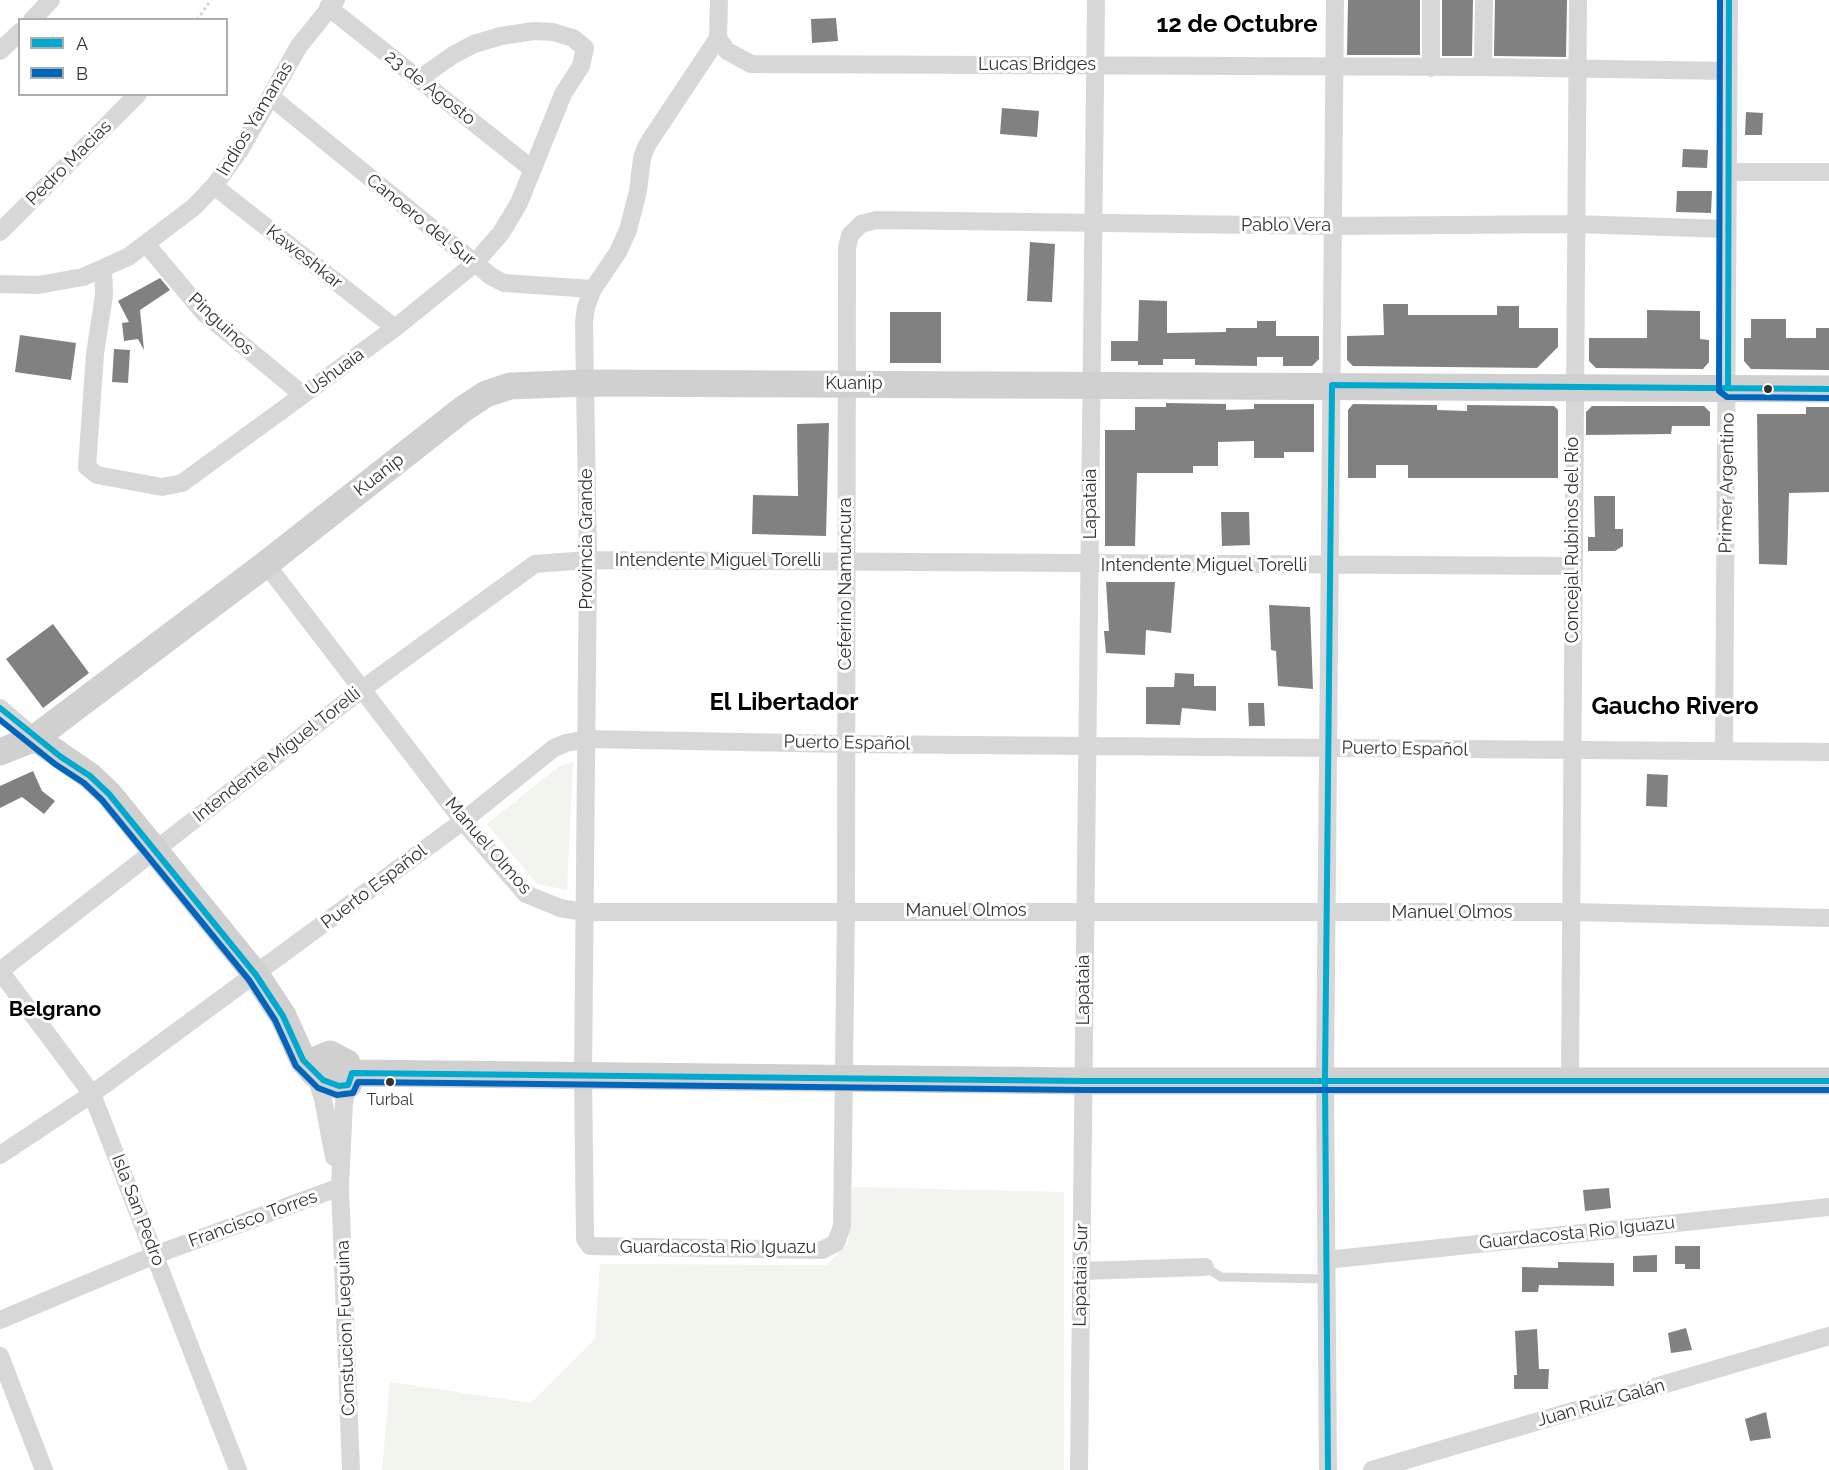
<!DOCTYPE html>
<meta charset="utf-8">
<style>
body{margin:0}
#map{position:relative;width:1829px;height:1470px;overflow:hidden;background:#fff;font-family:Raleway,sans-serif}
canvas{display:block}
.legend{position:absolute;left:18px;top:18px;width:210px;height:78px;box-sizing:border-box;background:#fff;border:2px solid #adadad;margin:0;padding:8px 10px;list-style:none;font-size:18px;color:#333}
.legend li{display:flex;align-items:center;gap:12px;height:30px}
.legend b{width:30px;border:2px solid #adadad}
</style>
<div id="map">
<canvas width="1829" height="1470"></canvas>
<ul class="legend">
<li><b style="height:8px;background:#00a9ce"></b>A</li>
<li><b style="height:8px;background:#0065bd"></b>B</li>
</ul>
</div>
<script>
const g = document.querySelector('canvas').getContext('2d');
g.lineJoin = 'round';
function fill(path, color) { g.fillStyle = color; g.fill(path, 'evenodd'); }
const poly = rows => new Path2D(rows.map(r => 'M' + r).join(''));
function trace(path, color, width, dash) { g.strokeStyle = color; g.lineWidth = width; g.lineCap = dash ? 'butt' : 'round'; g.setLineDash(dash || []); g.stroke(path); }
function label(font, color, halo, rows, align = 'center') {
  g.font = font + ' Raleway,sans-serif'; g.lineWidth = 6; g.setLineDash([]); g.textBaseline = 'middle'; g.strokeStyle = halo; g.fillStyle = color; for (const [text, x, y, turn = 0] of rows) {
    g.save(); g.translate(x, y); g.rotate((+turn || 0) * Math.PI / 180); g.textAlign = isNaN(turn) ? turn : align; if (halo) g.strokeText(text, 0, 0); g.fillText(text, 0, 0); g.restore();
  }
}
fill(poly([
 [573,762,567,890,537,884,487,824,558,767],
 [853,1187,1064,1192,1064,1470,382,1470,390,1382,531,1403,595,1339,600,1264,827,1265,848,1243]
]), '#f1f5ed');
fill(poly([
 [1348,0,1420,0,1420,55,1347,55],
 [1442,0,1473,0,1472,56,1442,56],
 [1495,0,1567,0,1566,57,1494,56],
 [836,18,838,41,812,43,811,19],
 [1002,108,1039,111,1037,137,1000,134],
 [1746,112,1763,113,1762,135,1745,135],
 [1683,149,1708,150,1707,168,1682,167],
 [1677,191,1712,191,1711,213,1676,212],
 [1030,242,1055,244,1052,302,1027,301],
 [160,278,170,290,140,310,144,350,138,339,124,341,122,323,129,322,118,301],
 [1139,300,1167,301,1167,333,1226,332,1226,328,1257,328,1257,321,1276,321,1276,336,1319,336,1319,359,1312,366,1283,366,1283,357,1257,357,1257,366,1195,365,1195,359,1163,359,1163,365,1138,365,1138,361,1111,361,1111,341,1138,341],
 [1383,304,1408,304,1408,315,1497,315,1497,306,1519,306,1519,328,1558,328,1558,347,1537,368,1353,366,1347,360,1347,336,1384,335],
 [1647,310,1700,311,1700,339,1709,340,1709,362,1703,369,1596,368,1589,361,1589,338,1647,338],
 [890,312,941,312,941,363,890,363],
 [1751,319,1786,319,1786,338,1816,338,1816,328,1829,328,1829,370,1751,369,1744,361,1744,338,1751,338],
 [20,335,76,343,71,380,15,372],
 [114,349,130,350,128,383,112,382],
 [1166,403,1226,404,1226,410,1254,409,1254,404,1314,404,1314,452,1284,452,1284,458,1254,458,1254,441,1218,442,1218,466,1193,466,1193,473,1137,473,1135,546,1105,546,1105,430,1135,430,1135,407,1166,407],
 [1353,404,1437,405,1437,410,1467,411,1467,405,1554,406,1558,410,1558,478,1408,478,1408,465,1376,465,1376,478,1348,478,1348,410],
 [1592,406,1704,406,1710,412,1710,426,1672,426,1671,434,1586,435,1586,412],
 [1806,407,1829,407,1829,492,1789,493,1787,565,1759,564,1757,414,1806,414],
 [829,423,826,536,752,534,753,495,798,496,797,424],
 [1594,496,1615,496,1615,529,1623,529,1623,546,1615,551,1588,551,1588,537,1595,537],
 [1221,512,1249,512,1250,545,1222,546],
 [1106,582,1175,582,1171,633,1146,630,1145,655,1106,653,1104,631,1109,631],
 [1269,605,1310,607,1313,689,1278,686,1276,651,1271,650],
 [53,624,89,673,43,708,6,659],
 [1175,673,1194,674,1194,686,1216,686,1216,711,1182,708,1180,725,1146,724,1146,687,1174,687],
 [1248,703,1264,703,1265,726,1249,726],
 [33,771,42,791,55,801,44,814,22,797,0,808,0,786],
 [1647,774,1668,775,1667,807,1646,806],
 [1609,1188,1611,1208,1585,1211,1583,1190],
 [1675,1246,1700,1246,1700,1269,1685,1269,1685,1264,1675,1264],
 [1657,1255,1657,1272,1633,1272,1633,1256],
 [1558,1262,1614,1263,1614,1286,1539,1285,1538,1292,1522,1292,1522,1267,1558,1268],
 [1686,1328,1692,1350,1671,1353,1668,1333],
 [1537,1329,1539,1369,1549,1369,1548,1389,1514,1389,1514,1375,1517,1375,1515,1331],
 [1766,1412,1771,1438,1750,1441,1745,1419]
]), '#818181');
trace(poly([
 [197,20,211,0]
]), '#d6d6d6', 3, [3, 3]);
trace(poly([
 [1205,1267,1221,1277,1326,1279]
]), '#d7d7d7', 9);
trace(poly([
 [719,0,718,38,647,145,642,158,638,191,628,230,618,252,593,289,586,307,584,322,588,560,583,1076,585,1239,590,1246,822,1250,836,1243,842,1226,846,911,847,248,850,235,861,224,876,220,1333,226,1575,224,1727,229],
 [328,7,532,169],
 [32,20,51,0],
 [718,38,727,51,751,64,1483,67,1728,71],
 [0,51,20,32],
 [1483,67,1484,0],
 [1431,68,1431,0],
 [271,97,492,277,504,283,593,289],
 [1729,172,1829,172],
 [214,186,395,328],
 [0,232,138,94],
 [146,244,204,313,303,395],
 [103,269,104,295,95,354,87,467,97,475,162,487,182,483,395,328,474,264,501,233,519,203,563,94,581,66,585,48,573,38,553,32,534,31,501,36,474,44,453,55,419,79],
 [0,284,38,285,83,277,128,257,194,207,214,186,240,150,299,46,336,0],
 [266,564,463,821,526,894,560,908,584,912,1571,912,1829,918],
 [0,708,35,738],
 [1724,751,1729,0],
 [0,971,361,690,535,564,588,560,1573,566],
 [0,971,92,1094,238,1470],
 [315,1074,323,1099,334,1157],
 [1570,1079,1578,0],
 [348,1085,344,1102,340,1187,351,1470],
 [0,1155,92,1094,463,821,554,748,566,743,586,739,846,744,1829,752],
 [1326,1260,1829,1207],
 [1081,1271,1205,1267],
 [0,1320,155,1255,340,1187],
 [0,1356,44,1470],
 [1079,1470,1096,0],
 [1328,1470,1325,1079,1335,0],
 [1372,1470,1829,1336]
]), '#d7d7d7', 18);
trace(poly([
 [35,738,90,776,109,794,256,975,283,1016,303,1060,315,1074,339,1086,348,1085,351,1078,347,1063,330,1054,316,1060,312,1070],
 [0,752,35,738,266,564,463,409,486,394,510,386,586,383,1829,389],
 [352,1073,1084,1081,1829,1081]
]), '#d0d0d0', 27);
trace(poly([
 [1728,388,1729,0],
 [0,708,61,757,90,776,109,794,256,975,283,1016,303,1060,323,1080,339,1086,348,1085,352,1073,1084,1081,1829,1081],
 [1328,1470,1325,1079,1332,385,1829,389]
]), '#00a9ce', 6);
trace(poly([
 [1720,0,1719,391,1727,397,1829,398],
 [0,720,55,764,84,783,102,800,249,980,275,1020,296,1066,318,1088,337,1095,353,1093,358,1082,1084,1090,1829,1090]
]), '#0065bd', 6);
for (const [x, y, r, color] of [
 [1768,389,5,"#333"],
 [390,1082,5,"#333"]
]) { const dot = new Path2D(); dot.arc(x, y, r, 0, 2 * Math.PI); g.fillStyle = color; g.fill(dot); trace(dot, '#fff', 2); }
label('16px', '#333', '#fff', [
 ["Turbal",390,1100]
]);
label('18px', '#333', '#fff', [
 ["Lucas Bridges",1037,65],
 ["23 de Agosto",430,88,38],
 ["Indios Yamanas",255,119,-59],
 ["Pedro Macias",69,163,-45],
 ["Canoero del Sur",421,220,39],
 ["Pablo Vera",1286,226],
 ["Kaweshkar",304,257,38],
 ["Pinguinos",221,324,43],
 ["Ushuaia",335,372,-36],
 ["Kuanip",854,384],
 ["Kuanip",379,475,-38],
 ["Primer Argentino",1727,483,-89],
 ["Lapataia",1091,504,-90],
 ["Provincia Grande",587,539,-90],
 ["Concejal Rubinos del Río",1573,540,-90],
 ["Intendente Miguel Torelli",718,561],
 ["Intendente Miguel Torelli",1204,566],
 ["Ceferino Namuncura",846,584,-90],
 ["Puerto Español",847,743,1],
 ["Puerto Español",1405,749,1],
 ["Intendente Miguel Torelli",277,755,-38],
 ["Manuel Olmos",488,846,49],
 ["Puerto Español",374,887,-37],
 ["Manuel Olmos",966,911],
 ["Manuel Olmos",1452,913],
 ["Lapataia",1084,990,-90],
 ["Isla San Pedro",138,1210,69],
 ["Francisco Torres",253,1219,-20],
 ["Guardacosta Rio Iguazu",1577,1233,-6],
 ["Guardacosta Rio Iguazu",718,1248],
 ["Lapataia Sur",1081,1275,-89],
 ["Constucion Fueguina",346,1328,-92],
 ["Juan Ruiz Galán",1601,1403,-16]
]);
label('bold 21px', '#000', '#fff', [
 ["Belgrano",55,1010]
]);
label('bold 24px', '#000', '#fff', [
 ["12 de Octubre",1237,25],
 ["El Libertador",784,703],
 ["Gaucho Rivero",1675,707]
]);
</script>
